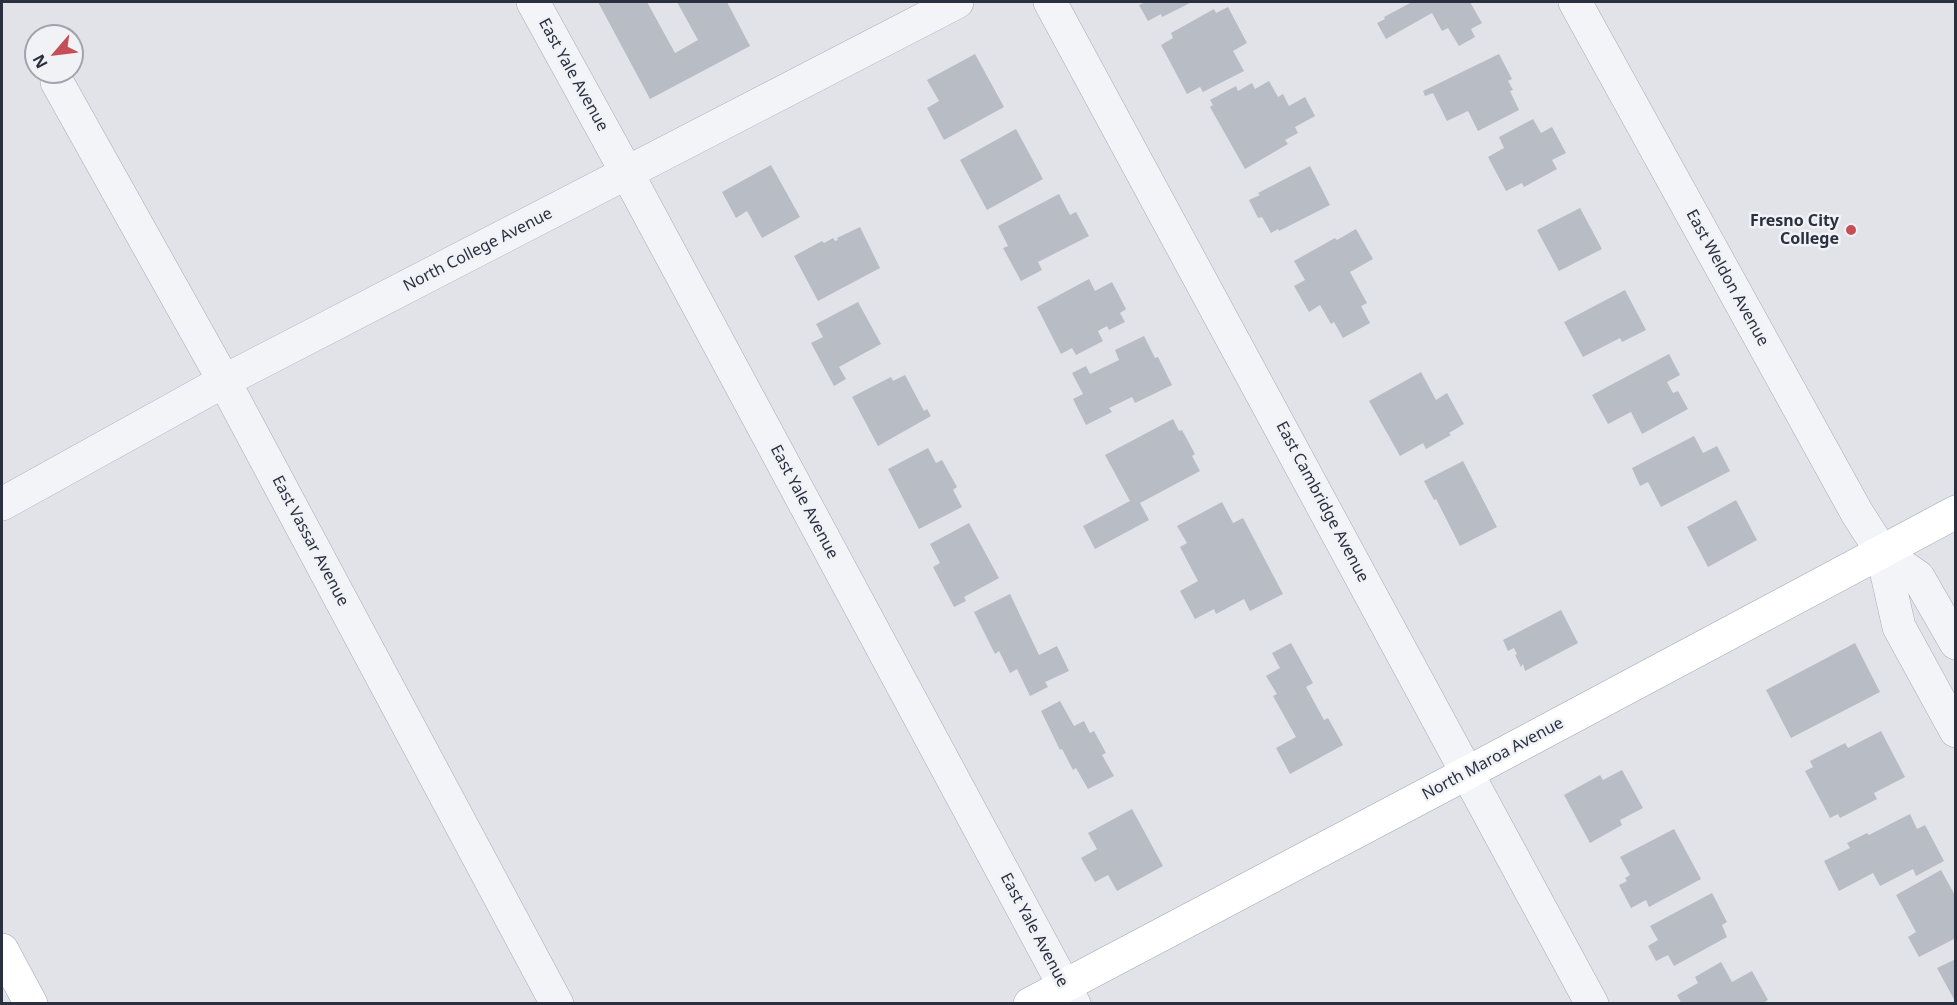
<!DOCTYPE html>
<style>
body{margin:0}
#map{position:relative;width:1957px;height:1005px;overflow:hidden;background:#e1e3e8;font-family:"Noto Sans",sans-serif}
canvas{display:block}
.frame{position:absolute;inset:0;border:3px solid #2a303f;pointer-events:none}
.north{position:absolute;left:24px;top:24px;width:60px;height:60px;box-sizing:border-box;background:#f0f2f6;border:2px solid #a1a4ad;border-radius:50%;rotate:242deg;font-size:16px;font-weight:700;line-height:24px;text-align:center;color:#2a303f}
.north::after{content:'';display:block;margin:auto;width:21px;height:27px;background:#c54f56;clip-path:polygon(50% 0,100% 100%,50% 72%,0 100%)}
</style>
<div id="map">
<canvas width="1957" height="1005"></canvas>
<div class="frame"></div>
<div class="north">N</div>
</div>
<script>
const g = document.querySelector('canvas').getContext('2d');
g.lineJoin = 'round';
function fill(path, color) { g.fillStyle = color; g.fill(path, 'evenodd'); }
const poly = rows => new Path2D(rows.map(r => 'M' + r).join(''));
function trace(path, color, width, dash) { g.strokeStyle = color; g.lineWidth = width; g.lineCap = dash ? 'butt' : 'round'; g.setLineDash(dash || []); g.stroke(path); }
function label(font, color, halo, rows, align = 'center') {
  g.font = font + ' "Noto Sans",sans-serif'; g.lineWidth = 5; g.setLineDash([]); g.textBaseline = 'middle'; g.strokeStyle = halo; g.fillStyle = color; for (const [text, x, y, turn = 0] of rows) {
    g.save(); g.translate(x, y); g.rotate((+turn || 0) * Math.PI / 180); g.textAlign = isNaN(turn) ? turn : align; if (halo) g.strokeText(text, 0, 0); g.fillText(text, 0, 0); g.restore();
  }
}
fill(poly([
 [598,2,647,2,675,53,698,40,677,2,727,2,750,46,650,99],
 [1146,2,1192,2,1162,17,1161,14,1148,21,1139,5],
 [1412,2,1470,2,1482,23,1471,29,1475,37,1459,46,1448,28,1442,31,1432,13,1386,39,1377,23,1385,19,1384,17],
 [1228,7,1247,43,1233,51,1244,71,1203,92,1200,87,1187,94,1161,45,1173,38,1171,33,1214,9,1216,13],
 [975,54,1004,107,944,140,927,108,939,101,927,80],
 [1499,54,1512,79,1508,81,1513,90,1510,91,1519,110,1478,131,1468,111,1447,121,1433,93,1425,96,1423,91],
 [1269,81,1278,97,1283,94,1289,106,1305,97,1315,116,1295,127,1298,133,1285,140,1288,144,1245,169,1210,107,1213,105,1210,100,1236,86,1238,91,1252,83,1255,89],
 [1533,119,1541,133,1552,127,1566,153,1552,160,1557,169,1524,187,1522,183,1506,191,1488,157,1504,148,1499,137],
 [1016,129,1043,179,987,210,960,160],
 [771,165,800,217,762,238,747,211,736,218,722,192],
 [1310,166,1330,205,1279,231,1278,229,1271,233,1262,217,1258,218,1249,200,1260,195,1258,193],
 [1059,194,1070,215,1076,212,1089,236,1038,262,1042,270,1021,281,1003,248,1008,246,998,226],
 [1580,208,1602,249,1559,271,1537,230],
 [860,227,880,268,818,301,794,256,822,241,824,243,833,238,835,241,838,240,837,238],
 [1356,229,1373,259,1350,272,1367,303,1361,306,1370,323,1343,338,1334,322,1331,324,1320,305,1309,312,1294,286,1305,280,1294,261,1335,238,1337,240],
 [1089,279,1095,291,1112,282,1126,309,1120,313,1125,322,1109,330,1107,326,1098,331,1103,341,1076,355,1072,348,1061,354,1037,307],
 [1625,290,1646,330,1622,342,1620,338,1583,357,1564,322],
 [858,302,881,344,839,367,846,379,834,386,811,343,823,337,816,324],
 [1144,336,1155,358,1158,357,1172,385,1135,403,1132,397,1109,408,1112,412,1086,425,1073,399,1083,394,1072,373,1086,366,1090,374,1119,360,1115,350],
 [1669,354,1680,375,1667,382,1673,393,1678,391,1688,409,1642,434,1631,412,1608,424,1592,395],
 [1421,372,1436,400,1447,393,1464,424,1449,433,1451,435,1426,449,1423,443,1400,456,1369,401],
 [905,375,924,411,927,409,931,416,878,446,852,397,891,377,893,381],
 [1173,419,1179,431,1182,430,1195,454,1192,456,1200,471,1140,503,1149,520,1095,549,1083,526,1130,501,1105,455],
 [1694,436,1703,453,1717,446,1730,471,1661,507,1648,482,1640,486,1632,468],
 [928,448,936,463,942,460,957,487,953,490,962,507,919,529,888,469],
 [1463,461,1497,527,1460,546,1436,499,1434,500,1424,481],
 [1736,500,1757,540,1708,567,1687,527],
 [1222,502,1233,523,1243,518,1283,594,1250,611,1244,599,1216,614,1214,609,1195,619,1180,591,1198,581,1180,547,1187,543,1177,526],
 [969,523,999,578,964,597,966,601,954,607,933,567,940,563,930,544],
 [1010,594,1039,655,1057,646,1069,671,1045,682,1048,687,1030,696,1017,669,1010,673,999,651,995,654,974,612],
 [1561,610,1578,643,1525,671,1523,664,1521,667,1515,655,1517,654,1514,648,1508,651,1503,640],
 [1291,643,1313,683,1306,687,1324,720,1328,718,1343,745,1290,774,1276,748,1296,737,1273,696,1277,694,1266,676,1280,668,1272,653],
 [1855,643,1880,692,1791,738,1766,690],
 [1060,701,1074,726,1084,721,1090,733,1094,731,1106,753,1102,755,1114,776,1088,789,1076,768,1073,770,1062,749,1060,750,1041,711],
 [1881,731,1905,777,1874,793,1877,799,1840,818,1838,814,1830,818,1805,771,1813,767,1810,761,1845,743,1848,748],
 [1622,770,1643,808,1620,820,1622,825,1590,843,1564,795,1600,775,1603,780],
 [1132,809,1163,866,1117,891,1108,875,1095,882,1081,858,1097,849,1088,833],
 [1910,814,1917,829,1925,825,1944,861,1916,876,1913,869,1880,886,1873,873,1839,891,1824,861,1850,848,1847,843,1867,833,1869,835],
 [1674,829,1701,879,1649,907,1646,900,1631,908,1619,885,1627,881,1625,878,1630,875,1620,857],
 [1941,870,1956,897,1956,938,1919,957,1908,937,1916,932,1896,895],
 [1712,893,1727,922,1722,925,1727,937,1674,966,1668,955,1656,961,1648,946,1658,940,1650,926],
 [1956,959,1956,1003,1937,968],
 [1721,962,1732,982,1752,971,1768,1000,1761,1004,1682,1004,1677,995,1698,983,1695,977]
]), '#b8bcc5');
const minor = poly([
 [533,2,627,173,1074,1004],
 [1050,2,1592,1004],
 [1575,2,1857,513,1882,552,1899,627,1956,731],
 [57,82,224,381,557,1004],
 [2,504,224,381,957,2],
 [1882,552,1918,577,1956,643]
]);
const major = poly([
 [2,950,31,1004],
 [1030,1004,1469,772,1956,512]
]);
trace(minor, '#a6aab2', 34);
trace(major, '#a1a7b3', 34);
trace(minor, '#f3f4f7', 33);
trace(major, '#fff', 33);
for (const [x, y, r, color] of [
 [1851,230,6,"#c54f56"]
]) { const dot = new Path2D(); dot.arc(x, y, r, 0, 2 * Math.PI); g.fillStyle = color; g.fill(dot); trace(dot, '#f0f2f6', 2); }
label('16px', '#2a303f', '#f0f2f6', [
 ["East Yale Avenue",573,75,61],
 ["North College Avenue",478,250,-27],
 ["East Weldon Avenue",1727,278,61],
 ["East Yale Avenue",804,502,62],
 ["East Cambridge Avenue",1322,502,62],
 ["East Vassar Avenue",310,541,62],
 ["North Maroa Avenue",1493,759,-28],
 ["East Yale Avenue",1034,930,62]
]);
label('bold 16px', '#2a303f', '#f0f2f6', [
 ["Fresno City",1839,221],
 ["College",1839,239]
], 'right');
</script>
